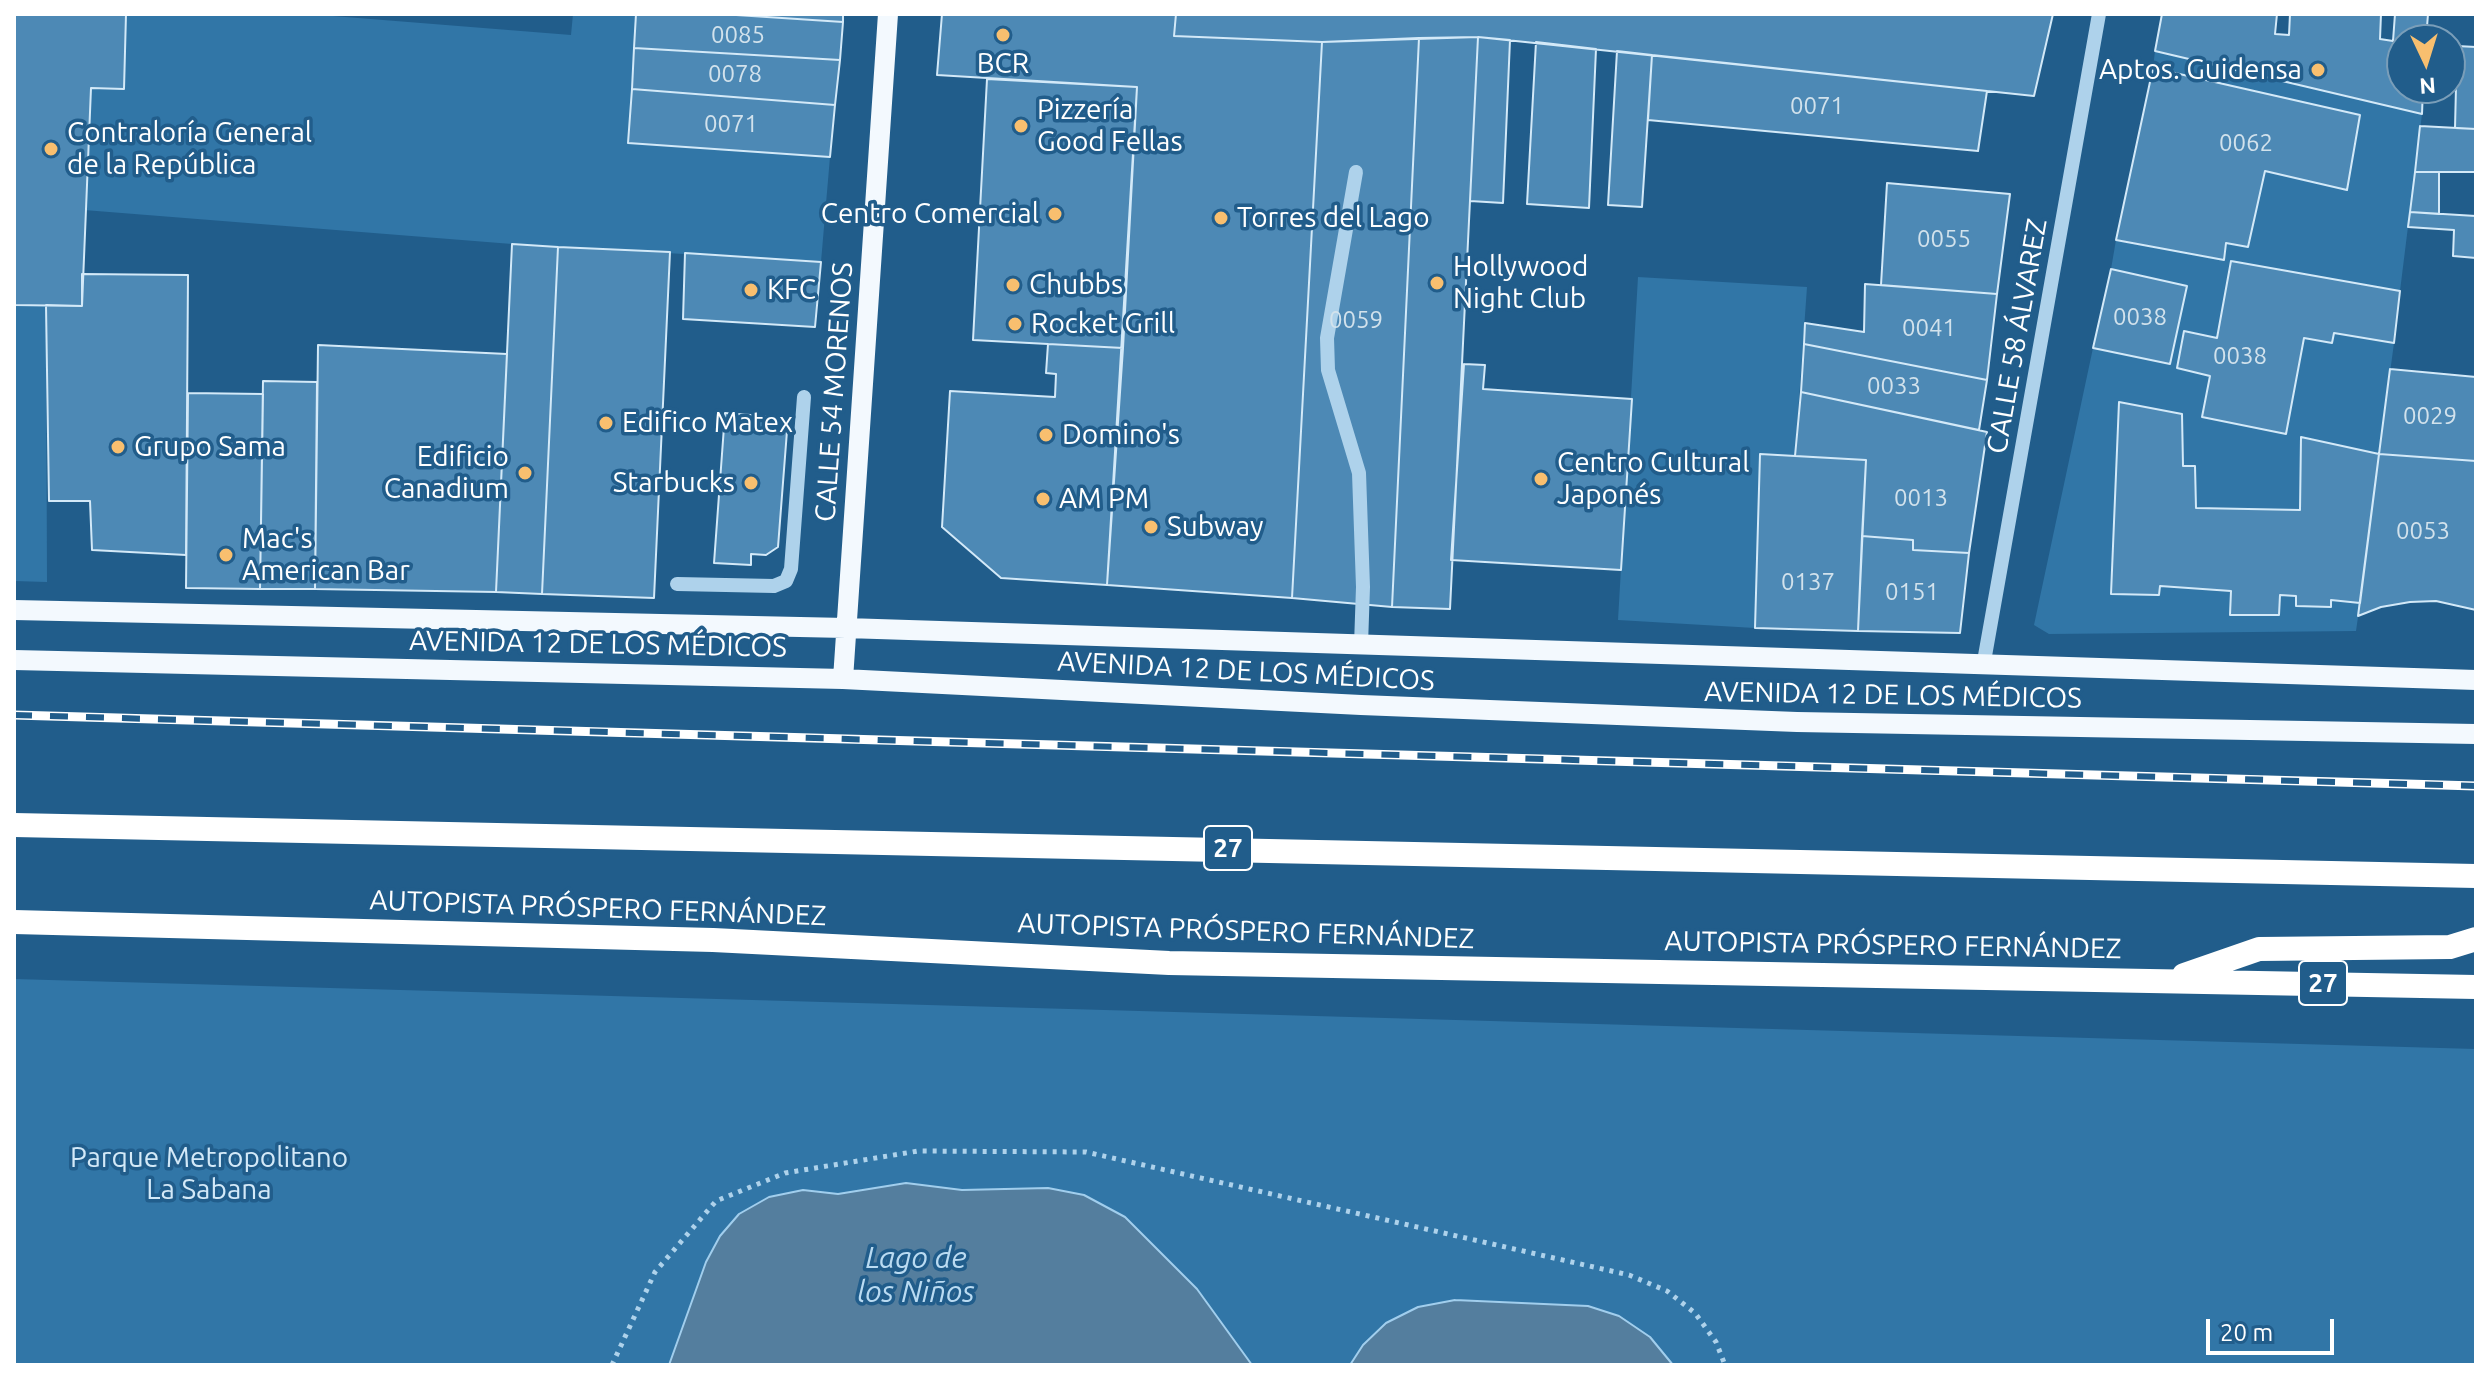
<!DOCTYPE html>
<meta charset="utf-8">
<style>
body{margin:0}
#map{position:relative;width:2490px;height:1379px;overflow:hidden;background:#215d8b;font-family:Ubuntu,sans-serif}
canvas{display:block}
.frame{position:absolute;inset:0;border:16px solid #fff;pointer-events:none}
.north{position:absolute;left:2386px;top:24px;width:80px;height:80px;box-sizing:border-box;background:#215d8b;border:2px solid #7a9eb9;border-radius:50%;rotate:176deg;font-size:22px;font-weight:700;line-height:32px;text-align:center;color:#fff}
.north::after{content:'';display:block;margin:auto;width:28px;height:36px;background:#f8bf6f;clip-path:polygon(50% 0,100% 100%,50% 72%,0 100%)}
.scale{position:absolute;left:2206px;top:1319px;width:128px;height:36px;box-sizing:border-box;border:4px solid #fff;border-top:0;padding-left:10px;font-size:24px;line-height:28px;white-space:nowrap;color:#fff;-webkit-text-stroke:6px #215d8b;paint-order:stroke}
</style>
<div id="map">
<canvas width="2490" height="1379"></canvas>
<div class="frame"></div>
<div class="north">N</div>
<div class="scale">20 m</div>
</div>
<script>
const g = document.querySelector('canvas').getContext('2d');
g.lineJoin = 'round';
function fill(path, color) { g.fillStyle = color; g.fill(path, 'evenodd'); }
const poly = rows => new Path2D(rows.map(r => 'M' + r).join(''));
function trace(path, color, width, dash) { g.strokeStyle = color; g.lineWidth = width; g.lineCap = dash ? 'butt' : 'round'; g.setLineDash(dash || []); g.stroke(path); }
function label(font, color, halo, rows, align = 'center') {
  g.font = font + ' Ubuntu,sans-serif'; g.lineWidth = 7; g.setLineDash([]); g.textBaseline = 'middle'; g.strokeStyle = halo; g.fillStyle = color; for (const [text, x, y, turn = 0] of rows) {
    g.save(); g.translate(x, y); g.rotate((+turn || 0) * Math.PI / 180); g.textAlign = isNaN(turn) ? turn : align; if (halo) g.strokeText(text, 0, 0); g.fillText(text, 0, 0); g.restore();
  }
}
fill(poly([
 [126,14,308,14,571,35,573,14,636,14,629,143,830,157,821,262,512,244,84,210,91,88,124,89],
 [2155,51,2422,114,2400,291,2231,261,2217,338,2184,332,2177,368,2210,376,2202,417,2286,434,2304,338,2332,343,2334,333,2394,343,2379,454,2300,510,2196,508,2195,467,2183,466,2182,414,2119,402,2111,594,2159,595,2160,586,2231,591,2230,615,2279,615,2280,595,2296,596,2297,606,2330,607,2331,600,2360,603,2356,631,2049,634,2034,625,2093,348,2170,364,2187,287,2111,269,2116,240,2223,260,2226,243,2248,246,2265,171,2347,189,2359,115,2153,68],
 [1638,277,1807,287,1795,456,1760,454,1755,628,1618,620],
 [14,305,46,305,47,582,14,581],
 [14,979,2476,1049,2476,1365,14,1365]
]), '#3176a7');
const water = poly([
 [906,1183,962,1190,1048,1188,1084,1195,1125,1217,1197,1289,1252,1365,669,1365,706,1262,720,1236,739,1214,769,1197,803,1190,838,1194,906,1183],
 [1455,1300,1588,1306,1619,1316,1650,1337,1673,1365,1350,1365,1363,1345,1386,1323,1418,1307,1455,1300]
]);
fill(water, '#547e9e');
trace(water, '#a1ceed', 2);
const building = poly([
 [14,14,126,14,124,89,91,88,82,306,14,305,14,14],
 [636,14,721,14,843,22,840,60,634,48,636,14],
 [721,14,843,14,843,22,721,14],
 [942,14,1176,14,1174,36,1322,42,1292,598,1107,585,1137,87,937,75,942,14],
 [1176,14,2053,14,2034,96,1478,37,1322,42,1174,36,1176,14],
 [2162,14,2277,14,2275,34,2289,35,2290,14,2381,14,2380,39,2393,41,2395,14,2428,14,2426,40,2402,40,2402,88,2423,88,2422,114,2155,51,2162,14],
 [1478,37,1450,609,1392,607,1419,38,1478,37],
 [1478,37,1510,40,1503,203,1470,201,1478,37],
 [1419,38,1392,607,1292,598,1322,42,1419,38],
 [1536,42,1596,49,1589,208,1527,204,1536,42],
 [2457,46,2476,47,2476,129,2455,128,2457,46],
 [634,48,840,60,835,105,632,89,634,48],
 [1617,51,1652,55,1642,207,1608,205,1617,51],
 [1652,55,1987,91,1978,151,1648,120,1652,55],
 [2153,68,2360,115,2347,190,2265,171,2248,247,2226,243,2224,260,2116,240,2153,68],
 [987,79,1137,87,1123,348,973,340,987,79],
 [632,89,835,105,830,157,628,143,632,89],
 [2420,126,2476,129,2476,172,2415,172,2420,126],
 [2415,172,2439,172,2439,214,2410,212,2415,172],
 [1887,183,2010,194,1997,294,1881,285,1887,183],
 [2410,212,2476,216,2476,258,2453,256,2454,230,2408,227,2410,212],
 [512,244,558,247,542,594,496,592,512,244],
 [558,247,670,252,654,598,542,594,558,247],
 [685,253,821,262,815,327,683,319,685,253],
 [2231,261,2400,291,2394,343,2334,333,2332,343,2304,338,2286,434,2202,417,2210,376,2177,368,2184,331,2217,338,2231,261],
 [2111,269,2187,286,2170,364,2093,348,2111,269],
 [82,274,188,275,186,555,92,550,90,501,49,501,46,305,82,306,82,274],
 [1865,284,1997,294,1987,380,1804,344,1805,323,1864,332,1865,284],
 [1048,344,1123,348,1107,585,1001,578,942,527,950,391,1055,397,1056,374,1046,373,1048,344],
 [1804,344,1987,380,1979,430,1801,392,1804,344],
 [318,345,507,354,496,592,315,589,318,345],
 [1464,364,1485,365,1483,389,1632,399,1621,570,1451,560,1464,364],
 [2390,369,2476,377,2476,461,2379,454,2390,369],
 [263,381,317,382,315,589,260,589,263,381],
 [1801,392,1987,432,1969,553,1913,550,1913,540,1862,536,1866,460,1795,456,1801,392],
 [188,393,263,394,260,589,186,588,188,393],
 [2119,402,2182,414,2183,466,2195,466,2196,508,2300,510,2301,437,2379,454,2360,603,2331,600,2331,607,2296,606,2296,596,2280,595,2279,615,2230,615,2231,591,2160,586,2159,595,2111,594,2119,402],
 [725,413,788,418,778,547,766,555,751,554,751,565,714,563,725,413],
 [1760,454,1866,460,1858,631,1755,628,1760,454],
 [2379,454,2476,461,2476,610,2436,601,2410,602,2381,607,2358,616,2379,454],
 [1862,536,1913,540,1913,550,1969,553,1960,633,1858,631,1862,536]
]);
fill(building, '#4d89b5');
trace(building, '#d3e9f8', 2);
trace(poly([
 [612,1365,655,1272,716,1201,785,1173,918,1151,1086,1152,1629,1275,1667,1291,1695,1313,1716,1342,1725,1365]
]), '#aed2eb', 5, [4, 6]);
trace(poly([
 [1356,172,1327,338,1328,370,1359,473,1363,587,1361,645],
 [677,584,774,586,786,581,791,569,804,397],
 [1983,667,2099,14]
]), '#aed2eb', 14);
trace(poly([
 [14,610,846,628,2476,680],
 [14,660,843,679,1361,705,1797,722,2476,734],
 [843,679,888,14]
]), '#f3f9fe', 20);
trace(poly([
 [14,825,2476,876],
 [14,922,713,940,1169,963,2476,987],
 [2184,975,2259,949,2450,947,2476,939]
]), '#fff', 24);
const rail = poly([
 [14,715,2476,786]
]);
trace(rail, '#fff', 9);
trace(rail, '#215d8b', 6, [18]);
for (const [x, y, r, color] of [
 [1003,35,8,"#f8bf6f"],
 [2318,70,8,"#f8bf6f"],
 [1021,126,8,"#f8bf6f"],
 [51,149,8,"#f8bf6f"],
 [1055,214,8,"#f8bf6f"],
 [1221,218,8,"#f8bf6f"],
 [1437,283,8,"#f8bf6f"],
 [1013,285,8,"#f8bf6f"],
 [751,290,8,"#f8bf6f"],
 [1015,324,8,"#f8bf6f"],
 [606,423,8,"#f8bf6f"],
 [1046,435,8,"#f8bf6f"],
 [118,447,8,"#f8bf6f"],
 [525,473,8,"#f8bf6f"],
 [1541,479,8,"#f8bf6f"],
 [751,483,8,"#f8bf6f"],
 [1043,499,8,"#f8bf6f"],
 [1151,527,8,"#f8bf6f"],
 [226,555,8,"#f8bf6f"]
]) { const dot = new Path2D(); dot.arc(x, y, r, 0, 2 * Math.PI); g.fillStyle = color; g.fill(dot); trace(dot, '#215d8b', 3); }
label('24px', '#d2e2ec', null, [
 ["0085",738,35],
 ["0078",735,74],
 ["0071",1817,106],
 ["0071",731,124],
 ["0062",2246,143],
 ["0055",1944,239],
 ["0038",2140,317],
 ["0059",1356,320],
 ["0041",1929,328],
 ["0038",2240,356],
 ["0033",1894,386],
 ["0029",2430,416],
 ["0013",1921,498],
 ["0053",2423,531],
 ["0137",1808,582],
 ["0151",1912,592]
]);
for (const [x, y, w] of [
 [1228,848,48],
 [2323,983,48]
]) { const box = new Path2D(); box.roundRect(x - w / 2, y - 22, w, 44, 6); g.fillStyle = '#215d8b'; g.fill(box); trace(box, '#fff', 2); }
label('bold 26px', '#fff', null, [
 ["27",1228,848],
 ["27",2323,983]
]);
label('28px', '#fff', '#215d8b', [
 ["BCR",1003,64,"center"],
 ["Aptos. Guidensa",2302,70,"right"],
 ["Pizzería",1037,110],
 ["Good Fellas",1037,142],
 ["Contraloría General",67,133],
 ["de la República",67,165],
 ["Centro Comercial",1039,214,"right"],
 ["Torres del Lago",1237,218],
 ["Hollywood",1453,267],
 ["Night Club",1453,299],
 ["Chubbs",1029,285],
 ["KFC",767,290],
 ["Rocket Grill",1031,324],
 ["Edifico Matex",622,423],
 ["Domino's",1062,435],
 ["Grupo Sama",134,447],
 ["Edificio",509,457,"right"],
 ["Canadium",509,489,"right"],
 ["Centro Cultural",1557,463],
 ["Japonés",1557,495],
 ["Starbucks",735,483,"right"],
 ["AM PM",1059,499],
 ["Subway",1167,527],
 ["Mac's",242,539],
 ["American Bar",242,571]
], 'left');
label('28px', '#fff', '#215d8b', [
 ["CALLE 58 ÁLVAREZ",2017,336,-80],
 ["CALLE 54 MORENOS",834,392,-86],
 ["AVENIDA 12 DE LOS MÉDICOS",598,644,1],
 ["AVENIDA 12 DE LOS MÉDICOS",1246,671,3],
 ["AVENIDA 12 DE LOS MÉDICOS",1893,695,1],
 ["AUTOPISTA PRÓSPERO FERNÁNDEZ",598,908,2],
 ["AUTOPISTA PRÓSPERO FERNÁNDEZ",1246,931,2],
 ["AUTOPISTA PRÓSPERO FERNÁNDEZ",1893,945,1]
]);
label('28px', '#d3e9f8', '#215d8b', [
 ["Parque Metropolitano",209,1158],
 ["La Sabana",209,1190]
]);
label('italic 30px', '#badbf2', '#215d8b', [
 ["Lago de",916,1258],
 ["los Niños",916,1292]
]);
</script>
